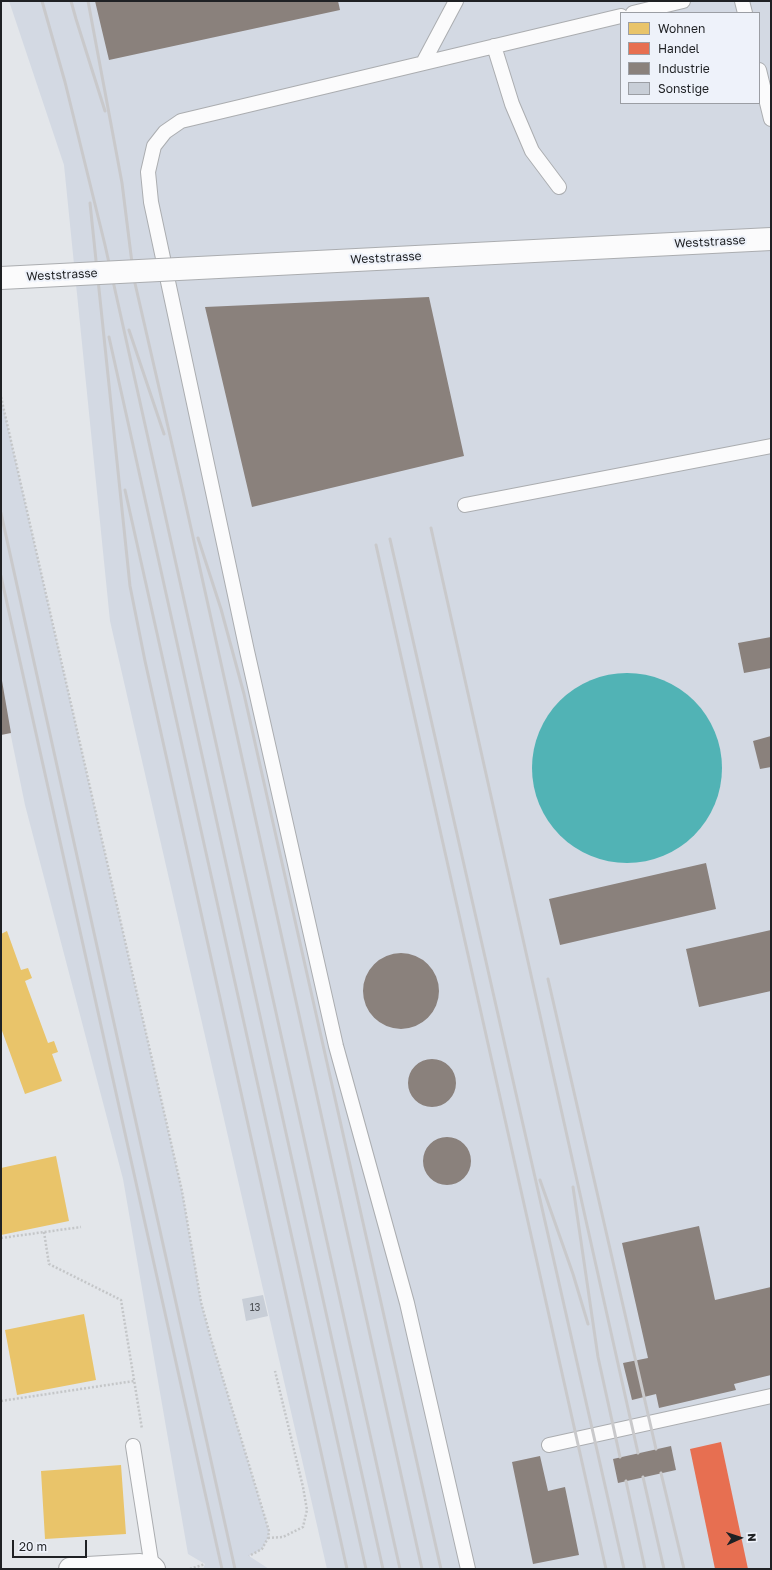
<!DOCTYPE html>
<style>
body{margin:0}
#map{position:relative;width:772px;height:1570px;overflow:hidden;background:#e3e6ea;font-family:"Golos Text",sans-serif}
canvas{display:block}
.frame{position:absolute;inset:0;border:2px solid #1f2124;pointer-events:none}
.legend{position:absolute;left:620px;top:12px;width:140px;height:92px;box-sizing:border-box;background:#eef2fa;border:1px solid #9b9ea4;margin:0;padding:5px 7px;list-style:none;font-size:12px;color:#1f2124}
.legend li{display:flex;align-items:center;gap:8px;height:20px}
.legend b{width:20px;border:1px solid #9b9ea4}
.north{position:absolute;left:720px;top:1518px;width:40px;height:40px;-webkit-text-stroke:3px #eef2fa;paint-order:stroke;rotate:87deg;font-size:11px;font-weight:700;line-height:16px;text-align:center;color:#1f2124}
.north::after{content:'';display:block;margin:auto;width:14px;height:18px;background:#1f2124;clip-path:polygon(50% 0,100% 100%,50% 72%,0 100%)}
.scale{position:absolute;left:12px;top:1540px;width:75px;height:18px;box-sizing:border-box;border:2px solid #1f2124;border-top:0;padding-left:5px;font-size:12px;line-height:14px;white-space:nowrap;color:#1f2124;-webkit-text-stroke:3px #eef2fa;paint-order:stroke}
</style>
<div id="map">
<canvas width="772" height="1570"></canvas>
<div class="frame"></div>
<ul class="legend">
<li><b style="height:11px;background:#e9c46a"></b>Wohnen</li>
<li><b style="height:11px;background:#e76f51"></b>Handel</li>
<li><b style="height:11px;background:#8a817c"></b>Industrie</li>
<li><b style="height:11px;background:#c8ced7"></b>Sonstige</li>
</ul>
<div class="north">N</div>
<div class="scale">20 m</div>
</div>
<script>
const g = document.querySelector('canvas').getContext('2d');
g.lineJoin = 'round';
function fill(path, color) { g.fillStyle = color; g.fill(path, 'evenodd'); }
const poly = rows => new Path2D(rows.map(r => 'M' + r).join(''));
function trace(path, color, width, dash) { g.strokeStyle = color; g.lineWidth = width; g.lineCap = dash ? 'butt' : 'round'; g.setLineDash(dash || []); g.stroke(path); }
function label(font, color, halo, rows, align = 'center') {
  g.font = font + ' "Golos Text",sans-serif'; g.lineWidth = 4; g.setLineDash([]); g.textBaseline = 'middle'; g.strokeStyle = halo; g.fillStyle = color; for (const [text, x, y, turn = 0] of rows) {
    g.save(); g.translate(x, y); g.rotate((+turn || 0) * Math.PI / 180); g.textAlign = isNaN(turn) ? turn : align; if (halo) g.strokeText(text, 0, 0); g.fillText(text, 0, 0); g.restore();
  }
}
fill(poly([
 [9,1,771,1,771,1569,327,1569,110,621,64,165],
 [621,13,759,13,759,103,621,103],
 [1,397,182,1191,201,1302,211,1339,269,1531,268,1538,262,1549,249,1556,269,1569,203,1569,205,1564,188,1554,123,1179,25,805,1,687]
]), '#d3d9e3');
fill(poly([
 '532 768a95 95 0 1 1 190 0a95 95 0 1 1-190 0Z'
]), '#51b3b5');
fill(poly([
 [7,931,21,970,28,968,32,978,25,981,48,1043,54,1041,58,1052,52,1054,62,1081,25,1094,1,1028,1,934],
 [56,1156,69,1221,1,1235,1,1168],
 [84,1314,96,1380,17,1395,5,1330],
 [121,1465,126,1534,45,1539,41,1471]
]), '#e9c46a');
fill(poly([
 [721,1442,748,1569,715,1569,690,1449]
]), '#e76f51');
fill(poly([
 [95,1,338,1,340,10,109,60],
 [429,297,464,456,252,507,205,307],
 [771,637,771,668,744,673,738,643],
 [1,675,11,733,1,735],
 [771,736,771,767,760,769,753,741],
 [706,863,716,909,560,945,549,899],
 [771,930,771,991,699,1007,686,949],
 '363 991a38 38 0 1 1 76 0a38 38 0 1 1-76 0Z',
 '408 1083a24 24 0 1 1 48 0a24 24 0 1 1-48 0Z',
 '423 1161a24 24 0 1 1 48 0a24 24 0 1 1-48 0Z',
 [699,1226,715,1300,771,1287,771,1375,734,1384,736,1390,659,1408,656,1394,632,1400,623,1363,648,1358,622,1243],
 [671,1446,676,1470,618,1483,613,1459],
 [540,1456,548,1491,565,1487,579,1555,533,1564,512,1462]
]), '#8a817c');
fill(poly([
 [263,1295,268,1316,246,1321,242,1299]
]), '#c8ced7');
const service = poly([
 [742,1,745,13],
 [633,13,683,1],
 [494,46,512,104,532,151,559,187],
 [423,63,456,1],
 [759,70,771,119],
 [465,505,771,446],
 [549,1445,771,1396],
 [133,1446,152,1567],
 [468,1569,407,1303,336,1046,247,651,151,202,148,172,154,146,165,132,181,121,621,16]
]);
const minor = poly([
 [70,1569,140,1565,152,1567,154,1569]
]);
trace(service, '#abadb0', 16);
trace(minor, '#abadb0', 24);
trace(poly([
 [1,397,182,1191,201,1302,211,1339,269,1531,268,1538,262,1549,249,1556],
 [44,1232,49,1264,121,1300,142,1429],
 [1,1238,81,1227],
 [1,1401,134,1381],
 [268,1538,283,1537,303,1527,307,1510,303,1487,275,1371],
 [190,1569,205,1564]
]), '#c4c6c8', 2.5, [2, 2]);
trace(service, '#fbfbfc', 14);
trace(minor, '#fbfbfc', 22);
trace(poly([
 [42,1,65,82,105,245,400,1569],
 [71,1,76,19,105,111],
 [88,1,122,183,134,279,183,492,422,1569],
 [90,203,130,586,145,661,347,1569],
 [129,330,164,434],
 [109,337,383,1569],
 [125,490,366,1569],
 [1,513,235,1569],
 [431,528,638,1453],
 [198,538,221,609,244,694,441,1569],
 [390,539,624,1569],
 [376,545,606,1569],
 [1,576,222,1569],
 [548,979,656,1449],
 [540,1180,573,1274,588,1324],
 [573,1187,598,1357,620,1457],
 [661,1473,684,1569],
 [643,1477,664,1569],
 [626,1481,645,1569]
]), '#c9c9cb', 3);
const secondaryBridge = poly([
 [1,278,771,239]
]);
trace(secondaryBridge, '#abadb0', 24, []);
trace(secondaryBridge, '#fbfbfc', 22);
label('10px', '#4d5055', null, [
 ["13",255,1308]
]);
label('12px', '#1f2124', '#eef2fa', [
 ["Weststrasse",710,242,-3],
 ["Weststrasse",386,258,-3],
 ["Weststrasse",62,275,-3]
]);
</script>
